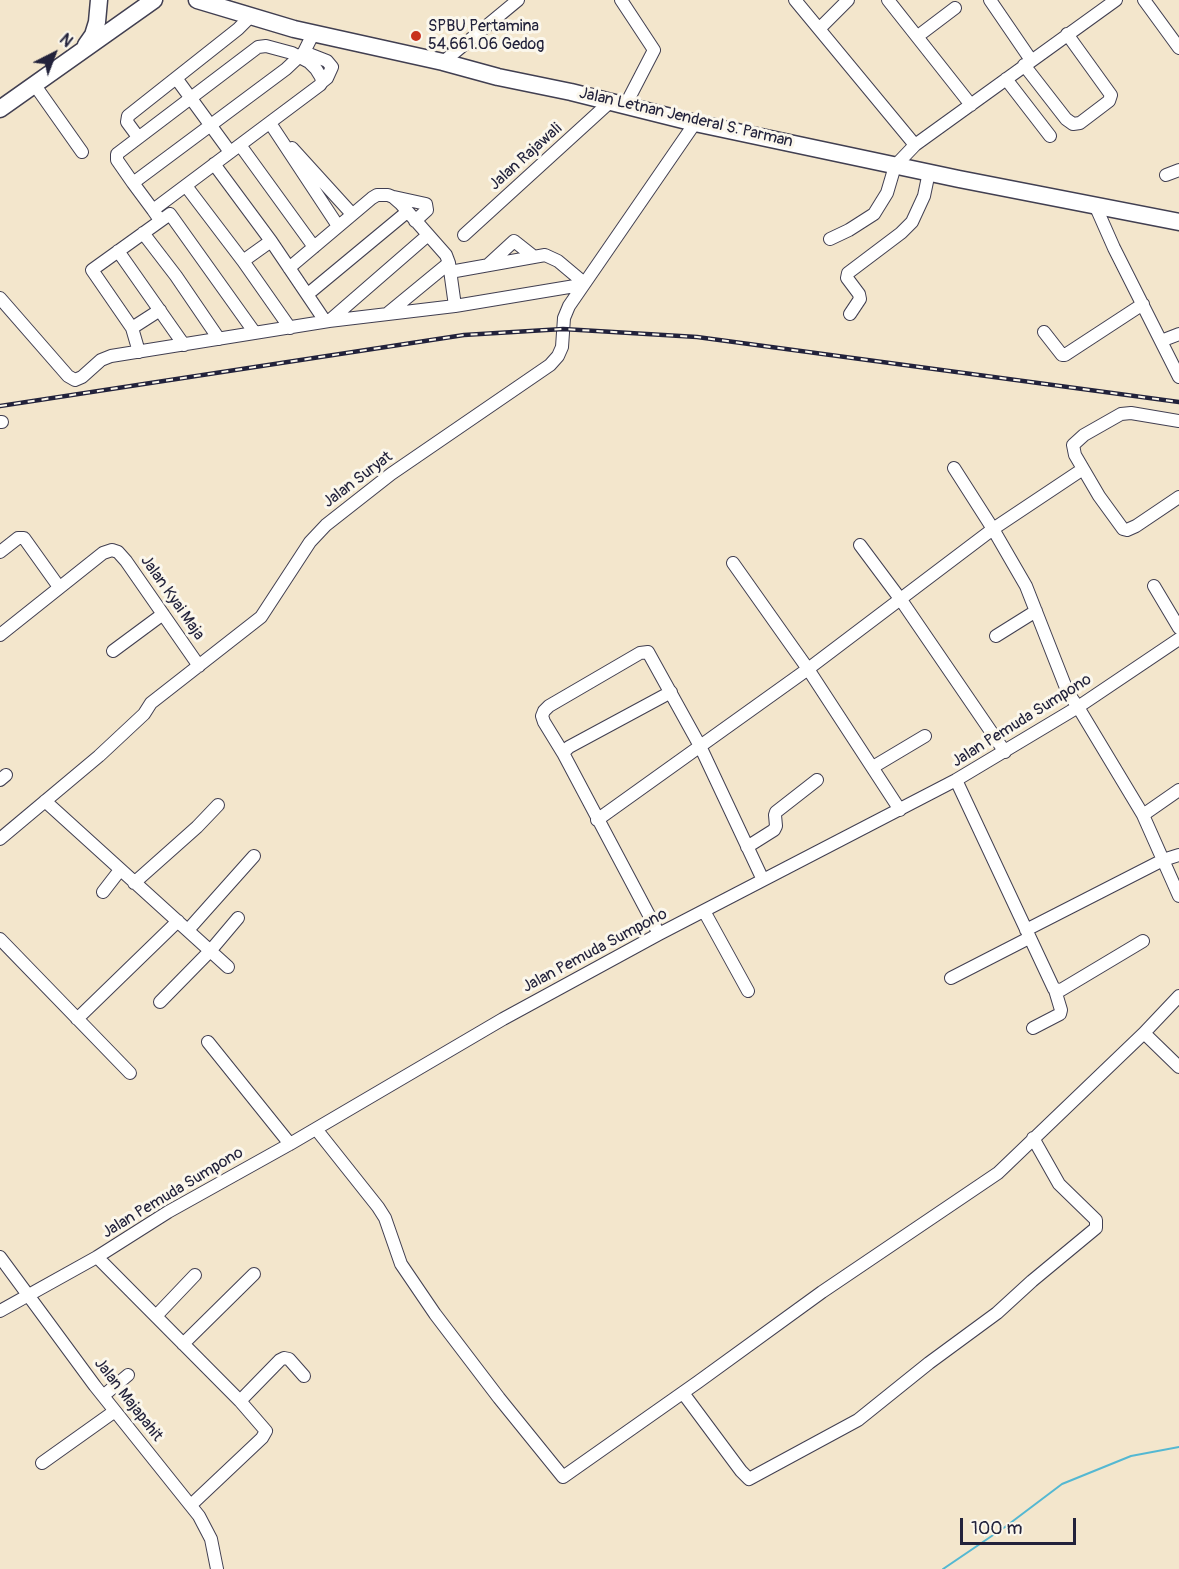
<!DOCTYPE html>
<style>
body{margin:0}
#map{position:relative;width:1179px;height:1569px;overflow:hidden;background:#f3e6cc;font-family:Pangolin,sans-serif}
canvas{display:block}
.north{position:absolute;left:24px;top:24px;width:60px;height:60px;-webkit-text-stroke:4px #fbf7ec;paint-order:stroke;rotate:42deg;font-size:16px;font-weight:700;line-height:24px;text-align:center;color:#22223b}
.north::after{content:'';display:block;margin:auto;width:21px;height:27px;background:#22223b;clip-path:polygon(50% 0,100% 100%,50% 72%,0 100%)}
.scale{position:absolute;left:960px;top:1518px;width:116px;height:27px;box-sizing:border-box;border:3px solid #22223b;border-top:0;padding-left:8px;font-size:18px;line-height:21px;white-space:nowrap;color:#22223b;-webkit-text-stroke:4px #fbf7ec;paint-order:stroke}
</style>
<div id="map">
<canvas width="1179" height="1569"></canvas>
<div class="north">N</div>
<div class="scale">100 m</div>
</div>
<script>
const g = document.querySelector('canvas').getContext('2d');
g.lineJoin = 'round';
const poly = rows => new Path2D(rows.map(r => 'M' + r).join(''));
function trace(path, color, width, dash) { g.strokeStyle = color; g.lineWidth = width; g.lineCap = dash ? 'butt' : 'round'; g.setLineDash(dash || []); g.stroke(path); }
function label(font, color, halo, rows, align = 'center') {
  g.font = font + ' Pangolin,sans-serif'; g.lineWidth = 6; g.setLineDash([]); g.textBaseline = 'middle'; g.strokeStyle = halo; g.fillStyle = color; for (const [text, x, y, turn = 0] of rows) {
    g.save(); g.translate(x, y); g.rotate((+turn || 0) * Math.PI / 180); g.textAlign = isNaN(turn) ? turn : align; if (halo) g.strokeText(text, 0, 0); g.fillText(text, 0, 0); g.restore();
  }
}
trace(poly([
 [943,1569,1005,1527,1062,1484,1131,1456,1179,1447]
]), '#54b8d2', 2);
const minor = poly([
 [621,0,654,50,625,106],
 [795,0,915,145],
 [888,0,971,105],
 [990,0,1031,60],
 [1144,0,1179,48],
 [819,29,848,0],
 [918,36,955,8],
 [304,52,327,61,332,67,327,78,322,82],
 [443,62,518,0],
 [1024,65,1066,119,1073,124,1080,123,1109,101,1111,95,1067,34],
 [176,78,230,152],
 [1006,79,1050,136],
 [34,84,82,152],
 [270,123,338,226],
 [138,137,127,122,128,116,238,29,250,17],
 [240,145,314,247],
 [292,148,352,214],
 [214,164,271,241,325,321],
 [1166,175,1179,170],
 [133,183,286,69,304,52,314,32],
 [186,186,243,261,290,328],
 [394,197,426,204,427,210,415,221],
 [1095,205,1114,248,1179,377],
 [153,210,320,85,322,82,321,77,316,69,309,62,292,53,266,46,258,47,117,154,117,160,133,183,153,210,160,220],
 [143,233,176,276,219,339],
 [464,235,610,102],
 [830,239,849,230,874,214,887,193,895,166,915,145,1116,0],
 [118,251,184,345],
 [243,261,271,241],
 [489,264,514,241,533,256],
 [289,268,372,198,377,195,388,195,393,197,401,204,446,255,449,263,455,306],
 [450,272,545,255,558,261,583,282],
 [308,294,407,212],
 [0,298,68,376,75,380,82,377,101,360,111,356,329,321,455,306,581,285],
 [387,314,449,263],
 [850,314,860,299,859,294,847,278,848,273,901,233,912,222,924,196,929,172],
 [329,321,428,235],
 [132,328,160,310],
 [1044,332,1062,355,1065,355,1143,304],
 [1161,341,1179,334],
 [139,352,132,328,92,270,170,214,255,333],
 [1179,421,1131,413,1121,414,1084,435,1073,445,1075,455,1099,496,1123,529,1127,530,1136,526,1179,497],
 [0,422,2,422],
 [954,468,993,529,1026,586,1068,693,1078,707,1143,815,1179,896],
 [860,545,901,600,1005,752],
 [0,552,18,538,24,538,59,587],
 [733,563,808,669,900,810],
 [1154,586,1179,628],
 [0,635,103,553,112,550,118,552,126,561,199,666],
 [996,636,1036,611],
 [113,651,163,614],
 [563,753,544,722,542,716,544,711,549,706,640,653,648,652,700,746,763,880],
 [873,767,925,736],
 [0,780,6,775],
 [956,780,1054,989,1061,990,1143,941],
 [45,801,228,967],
 [1143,815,1179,790],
 [597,820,808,669,993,529,1083,469],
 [0,839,99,756,144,714,151,703,261,617,310,542,326,525,391,474,550,365,558,356,562,347,564,318,569,306,695,123],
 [747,847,774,830,776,826,775,815,776,812,817,780],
 [134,883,197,827,218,805],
 [103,892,120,870],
 [704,911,748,991],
 [188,930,254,856],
 [1026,930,1163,860,1179,855],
 [659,934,563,753,569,747,671,692],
 [0,939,130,1073],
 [951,978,1029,938],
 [160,1002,211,950,238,918],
 [77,1019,178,921],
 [1033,1028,1060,1014,1061,1010,1055,990],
 [1144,1033,1179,996],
 [208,1042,290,1144],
 [316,1129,378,1207,385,1218,401,1264,435,1314,499,1398,563,1477,698,1382,822,1292,998,1173,1144,1033,1179,1067],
 [0,1257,95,1386,199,1516,211,1539,217,1569],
 [97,1257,240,1401,266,1431,262,1438,191,1505],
 [0,1311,97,1257,168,1212,290,1144,503,1019,659,934,956,780,1078,707,1179,639],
 [156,1316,195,1275],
 [183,1344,254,1274],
 [683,1393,741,1471,749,1479,858,1420,929,1363,997,1313,1032,1281,1096,1228,1096,1220,1059,1184,1033,1138],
 [103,1396,128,1375],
 [240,1401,280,1360,284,1358,289,1359,304,1376],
 [42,1463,115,1411]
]);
const highway = poly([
 [197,0,294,29,443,62,498,77,571,92,695,123,959,179,1179,222],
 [86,45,93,35,97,22,99,0],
 [0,109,154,0]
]);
trace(minor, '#413f51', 14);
trace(highway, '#413f51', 19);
trace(minor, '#fff', 12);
trace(highway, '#fff', 16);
const rail = poly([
 [0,406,464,335,563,329,697,337,1179,402]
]);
trace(rail, '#22223b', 4.5);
trace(rail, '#fbf7ec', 2, [7]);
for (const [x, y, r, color] of [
 [416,36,6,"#c8321e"]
]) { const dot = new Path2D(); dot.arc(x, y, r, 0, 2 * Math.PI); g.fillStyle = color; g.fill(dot); trace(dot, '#fbf7ec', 2); }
label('16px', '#22223b', '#fbf7ec', [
 ["SPBU Pertamina",428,27],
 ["54.661.06 Gedog",428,45]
], 'left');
label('16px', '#22223b', '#fbf7ec', [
 ["Jalan Letnan Jenderal S. Parman",686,118,13],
 ["Jalan Rajawali",526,157,-42],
 ["Jalan Suryat",358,480,-37],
 ["Jalan Kyai Maja",172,598,55],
 ["Jalan Pemuda Sumpono",1022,721,-32],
 ["Jalan Pemuda Sumpono",595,951,-28],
 ["Jalan Pemuda Sumpono",173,1193,-31],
 ["Jalan Majapahit",128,1400,52]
]);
</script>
